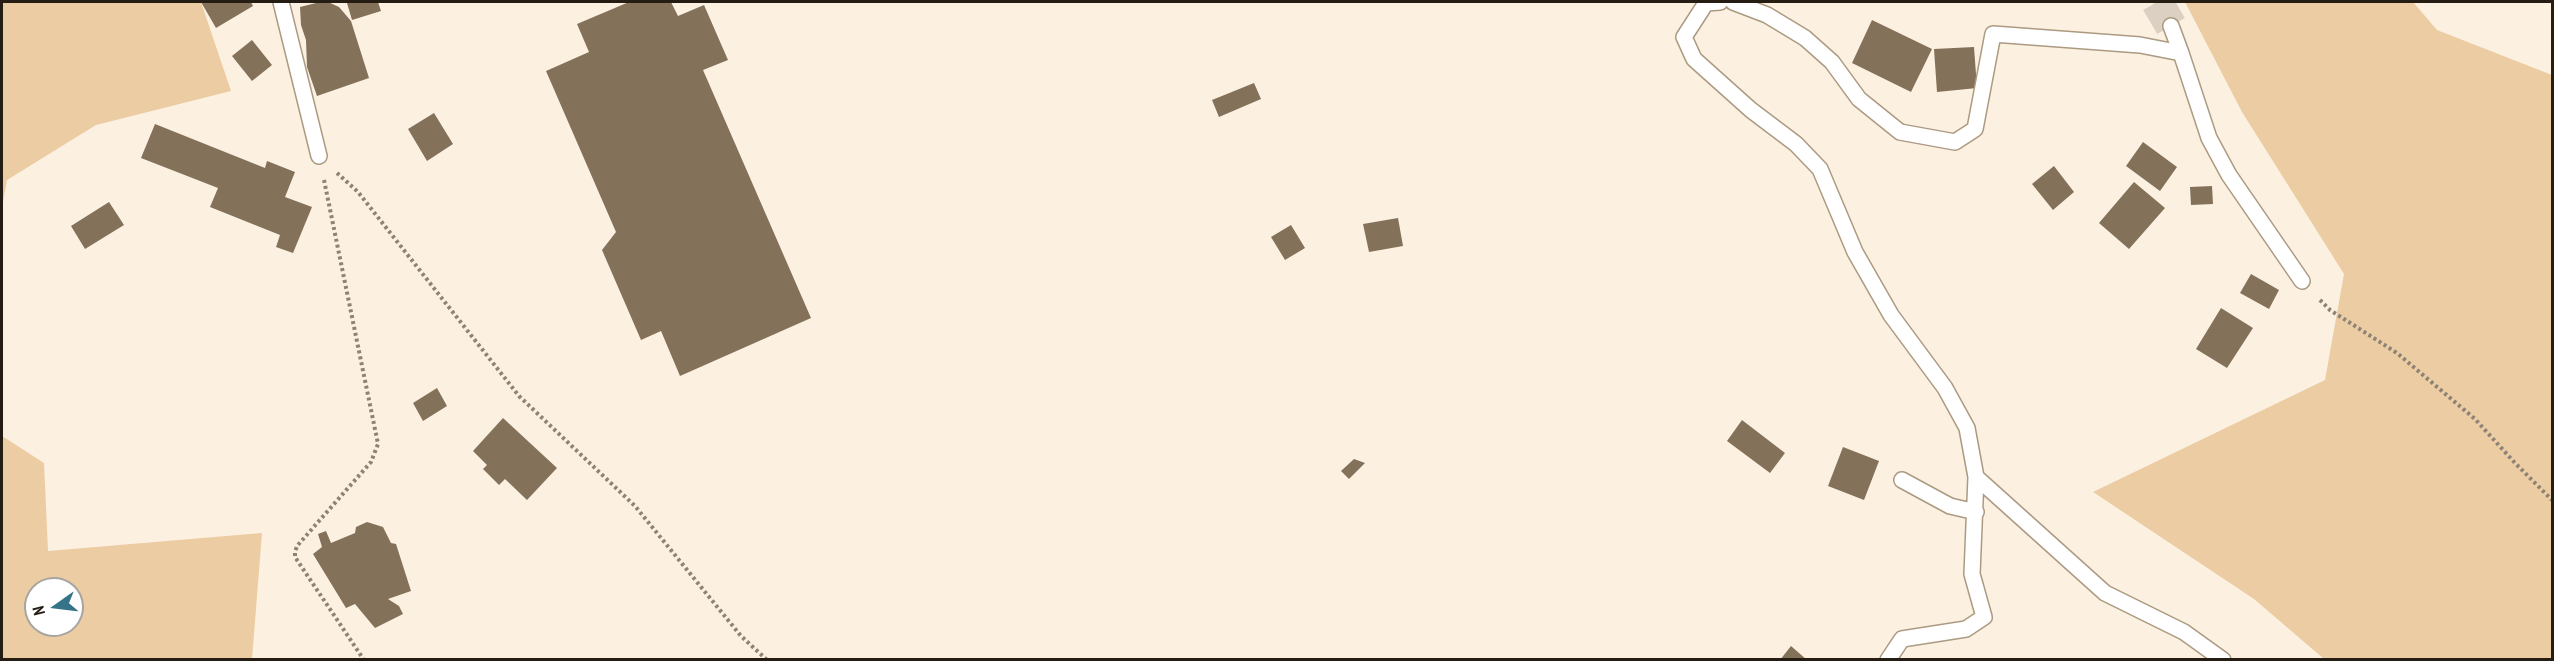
<!DOCTYPE html>
<style>
body{margin:0}
#map{position:relative;width:2554px;height:661px;overflow:hidden;background:#fcf0e1;font-family:"PT Sans Narrow",sans-serif}
canvas{display:block}
.frame{position:absolute;inset:0;border:3px solid #251d14;pointer-events:none}
.north{position:absolute;left:24px;top:577px;width:60px;height:60px;box-sizing:border-box;background:#fff;border:2px solid #a8a5a1;border-radius:50%;rotate:256deg;font-size:16px;font-weight:700;line-height:24px;text-align:center;color:#251d14}
.north::after{content:'';display:block;margin:auto;width:21px;height:27px;background:#357389;clip-path:polygon(50% 0,100% 100%,50% 72%,0 100%)}
</style>
<div id="map">
<canvas width="2554" height="661"></canvas>
<div class="frame"></div>
<div class="north">N</div>
</div>
<script>
const g = document.querySelector('canvas').getContext('2d');
g.lineJoin = 'round';
function fill(path, color) { g.fillStyle = color; g.fill(path, 'evenodd'); }
const poly = rows => new Path2D(rows.map(r => 'M' + r).join(''));
function trace(path, color, width, dash) { g.strokeStyle = color; g.lineWidth = width; g.lineCap = dash ? 'butt' : 'round'; g.setLineDash(dash || []); g.stroke(path); }
fill(poly([
 [2,2,201,2,231,91,96,125,7,180,2,208],
 [2185,2,2413,2,2437,30,2552,75,2552,659,2324,659,2254,599,2093,492,2325,380,2344,274,2242,112],
 [2,436,44,463,48,551,262,533,252,659,2,659],
 [36,589,72,589,72,625,36,625]
]), '#eccca2');
fill(poly([
 [201,2,251,2,253,6,216,28],
 [320,2,328,2,339,7,351,21,369,78,317,96,307,67,306,40,301,25,300,7],
 [352,2,378,2,381,11,352,20,347,3],
 [629,2,671,2,678,16,704,5,728,60,703,70,811,318,680,376,661,331,641,340,602,250,616,232,546,71,589,52,577,24],
 [1872,20,1932,49,1911,92,1852,63],
 [252,40,272,65,252,81,232,56],
 [1974,47,1977,88,1937,92,1934,49],
 [1254,83,1261,99,1219,117,1212,100],
 [434,113,453,144,427,161,408,129],
 [155,124,265,168,267,161,295,172,285,197,312,207,293,253,276,247,280,235,210,207,218,188,141,158],
 [2143,142,2177,167,2160,191,2126,166],
 [2054,166,2074,192,2053,210,2032,184],
 [2134,182,2165,208,2129,249,2099,223],
 [2212,186,2213,204,2191,205,2190,187],
 [109,202,124,225,85,249,71,226],
 [1398,218,1403,246,1369,252,1363,224],
 [1291,225,1305,248,1285,260,1271,237],
 [2251,274,2279,290,2269,309,2240,293],
 [2221,308,2253,328,2227,368,2196,349],
 [437,388,447,406,423,421,413,403],
 [503,418,557,468,527,500,505,479,499,485,483,469,487,465,473,451],
 [1742,420,1785,453,1770,473,1727,441],
 [1843,447,1879,461,1864,500,1828,486],
 [1354,459,1365,463,1349,479,1341,471],
 [367,522,383,527,391,543,396,544,411,591,388,599,399,606,403,614,375,628,355,604,346,608,313,554,322,547,318,534,326,531,331,543,355,533,356,527],
 [1791,646,1807,660,1780,660]
]), '#83715a');
trace(poly([
 [2157,2,2171,26]
]), '#dcd0c2', 32, [32, 16]);
const service = poly([
 [281,2,319,156],
 [1720,2,1706,3,1684,37,1694,59,1751,110,1796,144,1820,169,1855,252,1891,315,1945,388,1967,428,1976,477,1972,574,1984,617,1966,629,1902,639,1888,660],
 [1733,2,1767,15,1805,38,1832,62,1859,99,1900,132,1955,142,1975,129,1993,34,2140,45,2181,53,2171,26],
 [2181,53,2209,138,2229,175,2302,281],
 [1976,477,2105,593,2184,632,2223,660],
 [1902,480,1950,506,1976,512]
]);
trace(service, '#ac9a82', 18);
trace(poly([
 [337,173,358,192,519,396,635,506,741,636,767,660],
 [324,180,378,444,371,462,297,546,295,552,295,557,364,660],
 [2320,300,2330,310,2397,353,2475,419,2515,463,2552,500]
]), '#8c8276', 4, [3, 3]);
trace(service, '#fff', 15);
</script>
